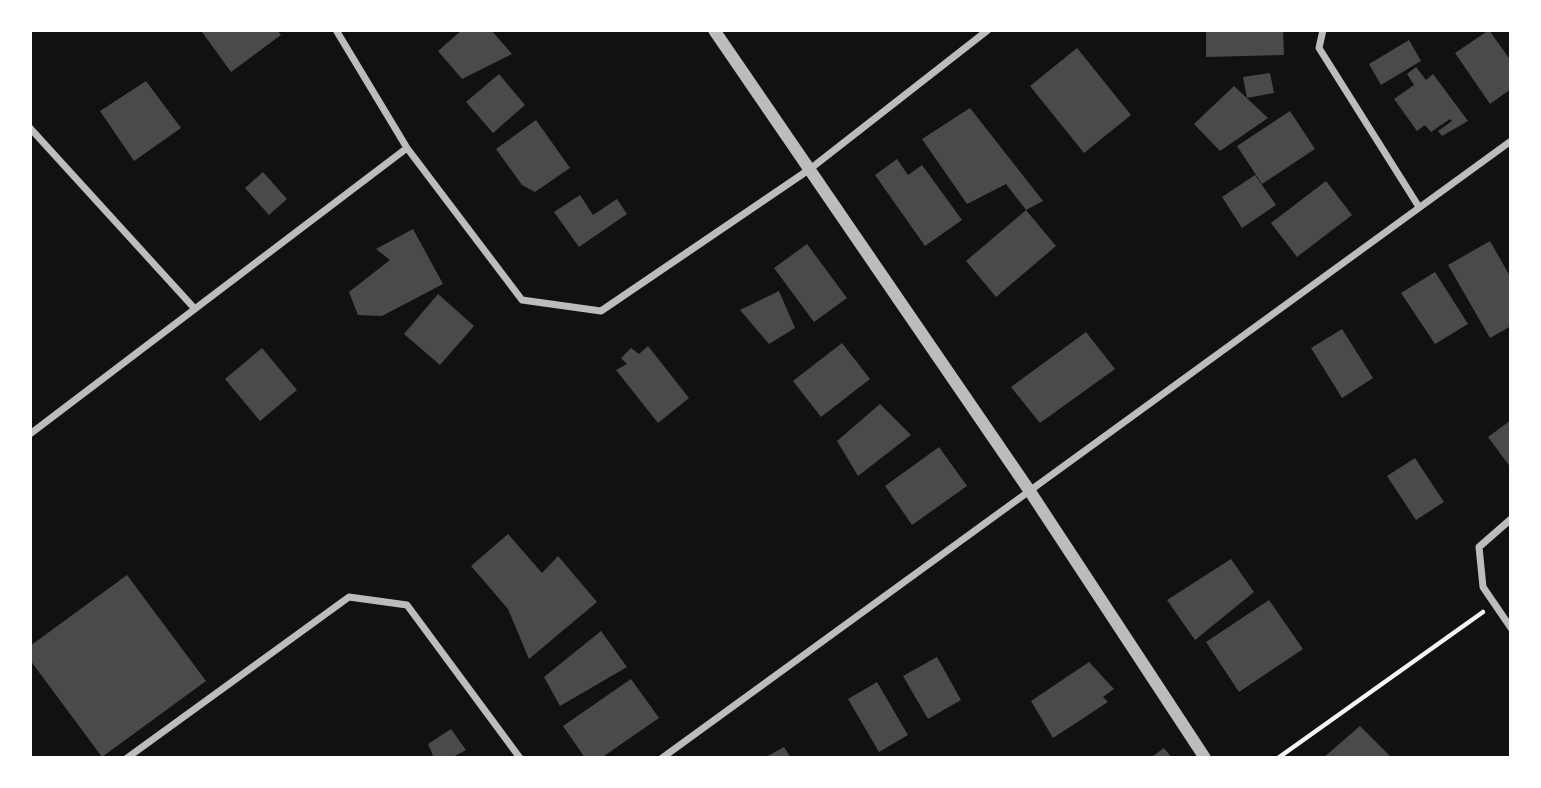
<!DOCTYPE html>
<style>
body{margin:0}
#map{position:relative;width:1541px;height:788px;overflow:hidden;background:#111;font-family:"Varela Round",sans-serif}
canvas{display:block}
.frame{position:absolute;inset:0;border:32px solid #fff;pointer-events:none}
</style>
<div id="map">
<canvas width="1541" height="788"></canvas>
<div class="frame"></div>
</div>
<script>
const g = document.querySelector('canvas').getContext('2d');
g.lineJoin = 'round';
function fill(path, color) { g.fillStyle = color; g.fill(path, 'evenodd'); }
const poly = rows => new Path2D(rows.map(r => 'M' + r).join(''));
function trace(path, color, width, dash) { g.strokeStyle = color; g.lineWidth = width; g.lineCap = dash ? 'butt' : 'round'; g.setLineDash(dash || []); g.stroke(path); }
fill(poly([
 [206,30,277,30,281,35,231,72,202,32],
 [462,30,491,30,512,54,462,79,438,51],
 [1206,30,1283,30,1284,55,1206,57],
 [1489,30,1511,61,1511,89,1490,104,1455,53],
 [1409,40,1421,61,1381,85,1369,64],
 [1077,48,1131,115,1084,153,1030,86],
 [1416,67,1426,80,1433,74,1468,121,1442,136,1438,131,1452,121,1450,119,1431,132,1425,125,1417,131,1394,99,1414,85,1407,74],
 [1270,73,1274,93,1247,98,1243,77],
 [499,74,525,105,493,133,466,102],
 [146,81,181,128,134,161,100,111],
 [1234,86,1268,118,1220,151,1194,124],
 [970,108,1043,201,1026,210,1006,184,967,204,922,139],
 [1290,111,1315,149,1262,184,1237,146],
 [536,120,570,168,535,192,522,185,496,149],
 [897,159,908,175,922,165,962,220,925,246,875,175],
 [263,172,287,199,269,215,245,188],
 [1255,175,1276,205,1242,228,1222,197],
 [1326,181,1352,215,1297,257,1271,223],
 [580,195,593,215,617,199,627,214,579,247,554,212],
 [1026,210,1056,246,996,297,966,261],
 [413,229,443,284,382,316,358,315,349,292,390,260,376,249],
 [1490,241,1511,278,1511,326,1490,338,1448,265],
 [807,244,847,298,814,322,774,268],
 [1435,272,1468,324,1435,344,1401,293],
 [779,291,795,328,769,344,740,310],
 [438,294,474,326,440,365,404,334],
 [1342,329,1373,378,1342,398,1311,348],
 [1086,332,1115,369,1040,423,1011,387],
 [842,343,870,379,821,417,793,381],
 [648,346,689,398,658,423,616,370,627,364,621,358,631,348,639,354],
 [262,348,297,390,260,421,225,379],
 [880,404,911,435,858,476,837,441],
 [1511,420,1511,468,1488,437],
 [939,447,967,486,912,525,885,486],
 [1415,458,1444,502,1416,520,1387,476],
 [508,534,542,573,558,556,597,602,529,659,508,609,471,566],
 [1231,559,1254,592,1195,640,1167,600],
 [127,575,206,681,102,757,30,660,30,646],
 [1269,600,1303,649,1239,692,1206,642],
 [601,631,627,667,560,706,544,677],
 [937,657,961,700,928,719,903,676],
 [1089,662,1114,689,1103,697,1108,702,1053,738,1031,701],
 [631,679,659,718,601,758,585,758,563,726],
 [877,682,908,735,879,752,848,699],
 [1360,726,1392,758,1323,758],
 [451,729,466,750,451,758,434,758,428,744],
 [784,747,791,758,764,758],
 [1164,748,1172,758,1150,758]
]), '#4a4a4a');
trace(poly([
 [1278,758,1483,612]
]), '#f5f5f5', 4.5);
trace(poly([
 [336,30,407,148,522,300,601,311,810,169,988,30],
 [1323,30,1319,48,1419,207],
 [30,128,195,309],
 [30,434,407,148],
 [1511,519,1479,547,1483,587,1511,628],
 [127,758,349,597,407,605,520,758],
 [662,758,1511,141]
]), '#bcbcbc', 7);
trace(poly([
 [714,30,1029,490,1205,758]
]), '#bcbcbc', 12);
</script>
